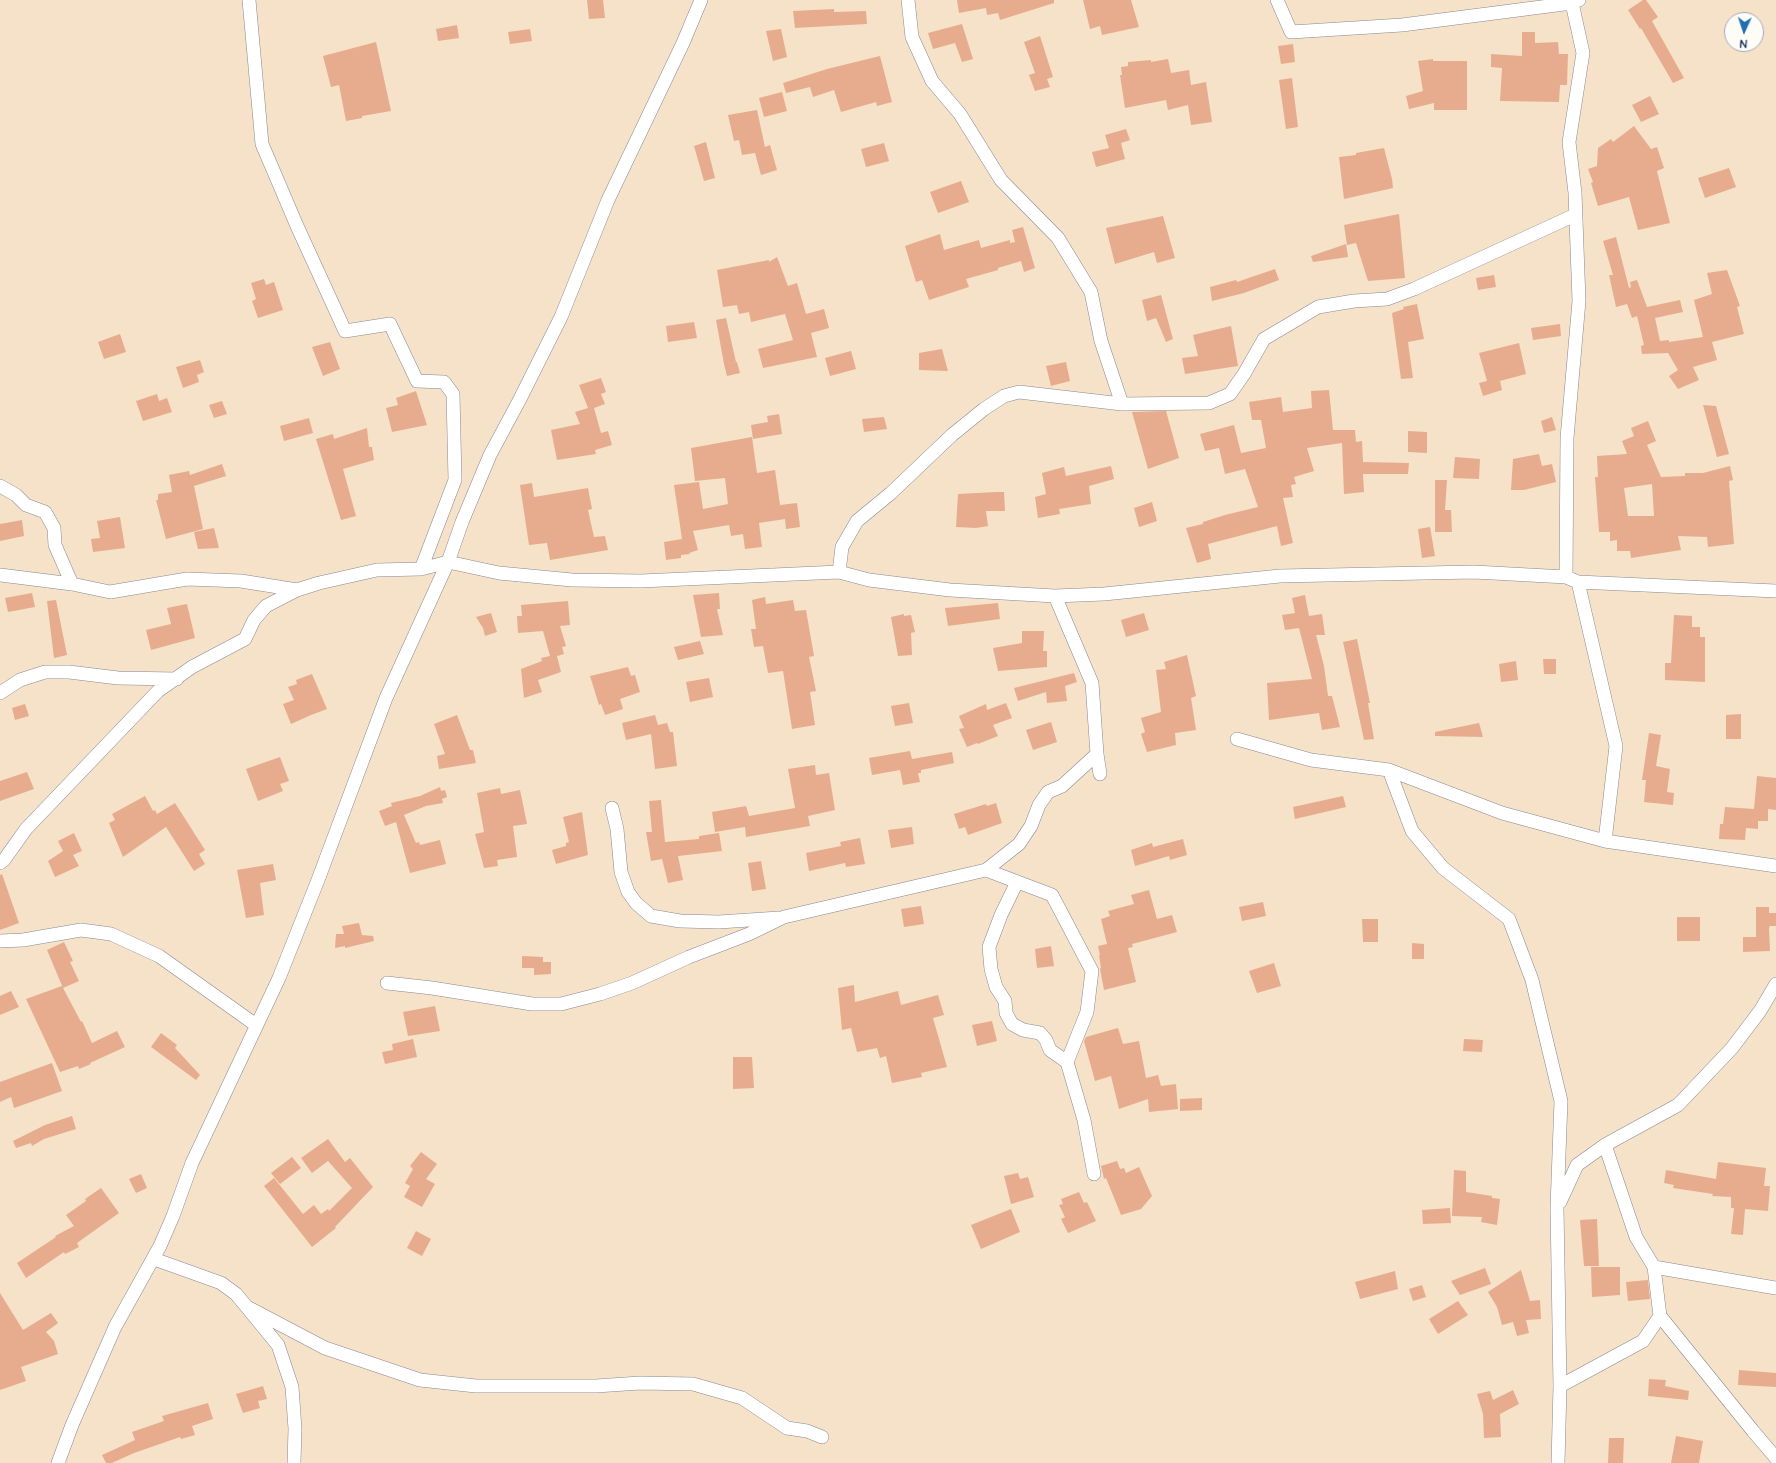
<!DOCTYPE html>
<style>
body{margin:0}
#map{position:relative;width:1776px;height:1463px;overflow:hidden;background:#f5e2c8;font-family:"Architects Daughter",sans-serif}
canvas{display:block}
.north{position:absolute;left:1724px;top:12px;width:40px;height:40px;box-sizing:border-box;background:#fdfcf7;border:1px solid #a3aaba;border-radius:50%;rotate:183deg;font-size:11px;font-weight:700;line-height:16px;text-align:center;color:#1b2f5e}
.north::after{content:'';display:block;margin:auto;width:14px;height:18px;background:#1f6fb2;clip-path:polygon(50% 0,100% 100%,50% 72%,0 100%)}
</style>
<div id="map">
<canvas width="1776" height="1463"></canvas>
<div class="north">N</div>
</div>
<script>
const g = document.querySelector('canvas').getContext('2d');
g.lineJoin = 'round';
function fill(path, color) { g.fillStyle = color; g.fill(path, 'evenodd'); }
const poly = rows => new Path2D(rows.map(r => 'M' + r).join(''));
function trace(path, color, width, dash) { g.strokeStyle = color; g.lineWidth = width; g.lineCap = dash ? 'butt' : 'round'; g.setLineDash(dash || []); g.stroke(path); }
fill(poly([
 [587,0,603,0,605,18,589,19],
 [957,0,1054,0,1054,3,1000,20,998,13,987,15,986,8,959,13],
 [1083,0,1131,0,1139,27,1102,35,1100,26,1090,29],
 [1643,0,1646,0,1658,17,1652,21,1684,78,1673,83,1641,28,1640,29,1628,10],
 [834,9,834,12,866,11,867,24,795,28,793,11],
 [962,24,973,59,962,62,955,43,933,49,928,33],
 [457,25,459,38,438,41,436,29],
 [530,29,532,41,510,44,508,32],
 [781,29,787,57,773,61,766,31],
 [1522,32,1535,32,1535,43,1558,42,1559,54,1568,54,1567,85,1560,85,1559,102,1500,101,1502,68,1491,67,1491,54,1522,56],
 [1040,36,1053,77,1047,79,1050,87,1035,91,1029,75,1035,73,1024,42],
 [376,42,391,111,362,116,362,118,346,121,339,85,331,87,323,56],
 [1293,44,1295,62,1281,64,1278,46],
 [880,56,892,102,877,106,876,102,841,112,834,90,813,97,810,87,786,93,783,83,827,69],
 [1168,59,1171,73,1189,70,1191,85,1206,82,1212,122,1191,125,1188,105,1168,110,1166,100,1125,108,1120,75,1122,75,1121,67,1128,66,1128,62,1151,60,1151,62],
 [1433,59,1433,61,1467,61,1467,110,1434,110,1434,103,1409,109,1406,96,1423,91,1418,61],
 [1292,78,1298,127,1286,129,1279,80],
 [782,92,787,111,764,117,759,98],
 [1650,96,1659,114,1641,122,1632,105],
 [757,110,765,147,770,145,777,170,761,175,755,153,742,155,739,140,734,141,728,115],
 [1634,126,1651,149,1657,147,1664,168,1657,171,1670,223,1638,230,1629,197,1598,206,1591,183,1593,182,1588,169,1597,166,1598,148,1611,139,1613,142],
 [1126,129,1130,140,1121,143,1125,159,1096,167,1092,152,1109,148,1105,135],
 [706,142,715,178,704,181,694,146],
 [884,143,889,161,866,167,861,149],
 [1384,148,1392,179,1393,188,1344,199,1339,157,1356,155,1356,153],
 [1729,168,1736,187,1705,198,1698,178],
 [961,181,969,202,938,213,930,192],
 [1399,214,1405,278,1368,281,1356,243,1347,245,1344,225],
 [1163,216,1175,258,1157,263,1154,252,1115,264,1106,228],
 [1023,227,1035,268,1024,272,1021,261,998,268,998,270,966,279,969,287,929,300,922,280,916,282,905,246,940,234,944,250,979,240,981,248,1010,240,1010,243,1015,242,1012,230],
 [1616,237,1629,288,1631,287,1630,282,1637,280,1647,307,1680,300,1683,312,1655,318,1660,341,1669,340,1669,342,1703,337,1694,300,1712,294,1707,273,1727,270,1740,306,1737,307,1744,334,1712,342,1717,360,1693,367,1699,380,1678,389,1669,376,1678,370,1668,353,1642,354,1641,346,1644,345,1637,316,1632,318,1627,304,1616,307,1609,275,1613,275,1603,241],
 [1346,244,1348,257,1313,262,1311,256],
 [777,257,788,286,797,283,806,314,824,309,829,328,811,333,817,357,763,368,758,349,793,340,785,314,751,322,749,312,739,314,737,305,723,307,717,270,769,260,769,262],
 [1275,269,1279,280,1244,293,1212,301,1210,287,1236,280,1237,282],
 [1494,275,1496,287,1478,290,1476,278],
 [264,279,266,285,274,282,283,310,258,318,252,301,256,299,251,283],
 [1161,295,1173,339,1166,342,1156,318,1147,321,1142,300],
 [1417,304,1424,339,1408,342,1413,378,1401,379,1392,313,1404,309,1403,307],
 [726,318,736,362,727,364,737,362,740,373,727,376,724,364,716,320],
 [694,322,697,338,668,342,666,326],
 [1560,324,1561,336,1533,340,1531,328],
 [1231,326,1238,366,1185,374,1182,358,1198,356,1193,335],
 [120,334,126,352,104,359,98,342],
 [330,342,340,369,323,376,312,347],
 [1519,343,1526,374,1500,381,1502,390,1483,396,1479,383,1487,381,1479,353],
 [942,349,948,371,919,370,919,353],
 [851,351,856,369,830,376,825,358],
 [200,360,204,372,197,375,199,382,183,388,176,367],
 [1066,362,1070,381,1051,386,1046,366],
 [601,378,606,392,601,394,605,404,594,408,601,433,608,431,612,445,595,450,596,454,557,460,551,430,580,424,575,412,588,408,579,385],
 [1329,390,1333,430,1355,430,1356,442,1362,441,1363,462,1409,463,1408,474,1363,474,1364,492,1344,494,1342,443,1307,448,1314,471,1294,477,1296,484,1291,485,1293,497,1283,498,1293,543,1281,546,1277,526,1208,544,1211,559,1197,563,1186,528,1203,524,1203,522,1225,515,1258,507,1245,469,1225,474,1219,448,1205,451,1200,434,1234,425,1241,453,1266,448,1261,420,1252,420,1249,402,1281,397,1283,412,1312,408,1311,391],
 [416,391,427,425,392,432,386,408,398,405,396,398],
 [157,394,159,401,167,398,172,412,143,421,136,401],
 [222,401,227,414,214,418,209,405],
 [1703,405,1716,406,1729,454,1717,457],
 [1166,411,1179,458,1148,469,1132,412],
 [779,414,782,434,753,439,751,425,768,422,767,416],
 [884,417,887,429,864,432,862,419],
 [1552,417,1556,430,1544,433,1541,421],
 [309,418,313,433,284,441,280,426],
 [1648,421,1656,441,1647,445,1661,477,1685,476,1685,473,1703,473,1730,466,1733,480,1729,481,1734,544,1708,547,1707,537,1678,536,1681,550,1631,558,1630,551,1617,551,1617,540,1610,541,1610,532,1599,532,1595,477,1598,477,1597,456,1627,454,1622,441,1634,436,1631,428],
 [1652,484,1654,516,1628,516,1624,488],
 [367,428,369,447,372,447,374,460,343,469,356,516,341,520,316,439,333,434,334,439],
 [1408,431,1427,432,1427,453,1408,452],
 [752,437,757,473,775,470,780,505,797,503,800,527,786,529,785,519,759,523,762,547,745,549,743,534,731,536,729,525,693,531,698,550,689,553,690,554,681,555,681,558,666,560,664,542,682,539,674,485,699,482,703,509,728,504,725,478,695,481,691,448],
 [1539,454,1542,466,1552,464,1556,482,1524,490,1511,490,1513,459],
 [1455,457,1480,459,1479,479,1453,478],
 [222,464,226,476,194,486,203,529,166,539,156,500,158,500,158,494,172,492,169,475,189,471,190,475],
 [1111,466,1114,479,1089,486,1091,504,1059,509,1060,514,1038,518,1035,497,1046,494,1042,473,1064,467,1066,476],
 [1435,480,1447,480,1445,510,1451,510,1452,532,1435,532],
 [532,483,534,497,588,488,592,509,588,510,594,537,605,536,608,550,550,560,547,543,529,545,520,485],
 [996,492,1004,492,1005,511,986,511,988,526,976,528,956,527,958,494],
 [1152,502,1157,521,1139,527,1134,508],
 [120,517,125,548,93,552,91,539,100,538,97,521],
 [22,520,24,536,0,541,0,524],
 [1430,527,1435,556,1422,558,1418,529],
 [214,528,219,548,198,549,194,532],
 [32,593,35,607,8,612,5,598],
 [719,593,720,609,717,609,723,635,701,637,693,595],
 [1305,595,1309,616,1322,614,1325,635,1316,635,1324,666,1328,696,1332,696,1340,727,1322,730,1319,713,1269,720,1267,683,1312,679,1299,628,1285,630,1282,615,1295,613,1292,598],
 [765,597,766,604,793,600,795,611,806,610,814,656,809,657,816,691,810,692,815,725,792,729,783,671,768,673,763,646,754,647,751,629,756,629,752,600],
 [56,600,67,655,54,658,47,601],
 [568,601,570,625,560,626,566,646,562,647,564,654,557,656,561,672,538,680,542,692,524,698,521,669,542,661,541,658,550,656,543,631,518,633,517,616,522,616,521,605],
 [998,603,1000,619,948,626,945,608],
 [187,604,195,638,151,650,146,630,171,624,167,608],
 [491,613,497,632,485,636,483,628,476,617],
 [1144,613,1149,630,1126,637,1121,620],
 [904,614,904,616,911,615,915,632,911,633,912,655,898,656,891,617],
 [1674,615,1692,616,1692,627,1700,627,1700,637,1705,637,1705,682,1665,680,1665,663,1671,663],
 [1022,631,1044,631,1043,651,1047,651,1047,667,998,671,993,648,1022,643],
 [1357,639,1370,703,1368,703,1374,739,1364,740,1343,642],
 [700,641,704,654,678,660,674,647],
 [1187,655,1196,696,1191,698,1196,730,1175,733,1176,745,1147,752,1141,734,1145,732,1141,718,1161,712,1156,670,1166,669,1164,662],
 [1543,659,1556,659,1556,674,1544,674],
 [1516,661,1518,680,1501,682,1499,664],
 [628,667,631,676,635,675,640,692,620,699,623,709,605,715,601,704,599,705,590,676],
 [1074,673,1077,682,1065,686,1067,701,1047,703,1046,692,1018,701,1014,688],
 [312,674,327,709,311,715,291,724,283,704,294,700,288,687,297,684,296,680],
 [709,678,713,697,690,702,686,682],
 [909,703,913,723,895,726,891,706],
 [1006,703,1012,718,993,725,998,736,978,744,977,743,967,747,959,729,964,728,959,716,986,704,987,710],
 [25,704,29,716,15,720,12,708],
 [1741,714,1741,739,1726,739,1726,715],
 [457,715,470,750,473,750,476,763,439,769,437,756,445,754,434,724],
 [655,715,658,725,667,723,670,732,673,732,677,766,655,769,651,734,626,740,622,723],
 [1051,722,1057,742,1033,750,1026,730],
 [1479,723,1483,737,1435,736,1435,732],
 [1649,733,1661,735,1656,766,1670,769,1667,792,1674,793,1673,805,1644,802,1646,780,1642,780],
 [910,751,912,759,952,752,954,763,921,770,921,773,918,773,920,782,903,785,900,770,872,775,869,758],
 [280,757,289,781,280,784,283,791,258,801,246,769],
 [815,765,816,775,829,773,835,810,808,816,810,826,746,837,745,827,715,832,712,812,746,806,749,816,795,808,788,769],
 [27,772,34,789,0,801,0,781],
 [1757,776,1776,778,1776,810,1768,809,1768,821,1758,821,1758,829,1746,828,1745,840,1719,839,1720,824,1723,824,1725,807,1754,809],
 [440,787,441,791,445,790,447,797,442,799,443,803,426,806,404,815,416,843,419,842,420,845,440,840,446,864,410,873,396,822,385,826,379,811,392,806,391,803,420,796],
 [500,788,501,794,520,790,527,824,513,826,517,857,497,860,498,866,484,868,475,834,484,832,477,793],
 [145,796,153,811,155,810,157,814,175,803,205,850,199,854,205,864,194,871,166,827,123,857,109,823,115,820,112,814],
 [1343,796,1346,807,1295,819,1293,807],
 [661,800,665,842,699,839,699,836,719,833,722,851,678,856,683,880,668,883,662,859,651,861,646,832,652,832,649,801],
 [996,803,1002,823,968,835,965,827,959,829,954,814,986,804,987,806],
 [582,812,588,855,556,864,552,850,566,846,566,843,569,842,563,817],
 [912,827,914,844,891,848,888,830],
 [74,833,82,851,73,855,79,866,55,877,48,861,63,851,58,841],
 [860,838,865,864,846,867,845,863,809,871,806,853,841,846,840,842],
 [1183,839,1187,855,1170,860,1169,856,1135,866,1131,850,1152,843,1153,847],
 [761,861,766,889,752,891,748,863],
 [273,864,276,880,260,883,264,915,246,918,237,870],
 [2,874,19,923,0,930,0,875],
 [1149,890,1157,919,1172,915,1177,932,1132,944,1133,947,1128,948,1136,982,1104,990,1100,969,1101,968,1099,955,1100,955,1098,946,1107,944,1101,919,1110,916,1108,911,1134,904,1131,895],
 [1263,902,1266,916,1242,921,1239,907],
 [921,906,924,924,904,927,901,909],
 [1756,907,1769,907,1769,913,1776,913,1776,926,1770,926,1769,928,1770,951,1743,952,1743,937,1756,937],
 [1677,917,1700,917,1700,941,1677,941],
 [1362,919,1378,919,1378,942,1363,942],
 [359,923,362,935,373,936,374,941,345,948,345,946,335,948,336,934,344,934,342,926],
 [64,942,73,961,70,962,79,981,63,988,47,950],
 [1412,943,1424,944,1424,959,1412,959],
 [1051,946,1054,966,1037,968,1035,949],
 [522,956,543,957,543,962,551,962,551,974,534,975,534,968,522,968],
 [1274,963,1281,986,1257,993,1249,971],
 [854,985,855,1002,898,991,901,1005,938,995,944,1015,933,1018,947,1067,921,1073,922,1077,892,1083,886,1056,880,1058,877,1048,857,1052,851,1028,842,1030,838,988],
 [62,986,81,1022,82,1021,92,1043,117,1031,125,1047,90,1063,91,1064,79,1069,78,1066,60,1072,26,999],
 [11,991,19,1007,0,1015,0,996],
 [435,1006,440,1031,408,1036,403,1012],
 [992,1021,997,1041,977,1046,972,1025],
 [1118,1028,1123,1044,1139,1041,1146,1078,1158,1075,1161,1086,1176,1084,1178,1109,1149,1112,1148,1099,1119,1109,1111,1076,1095,1081,1084,1041,1086,1037],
 [161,1033,177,1045,175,1048,200,1075,196,1080,151,1047],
 [413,1039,417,1057,385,1064,382,1052,393,1050,392,1044],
 [1464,1039,1483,1040,1482,1052,1463,1051],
 [733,1057,752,1057,754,1088,733,1089],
 [52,1063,62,1091,14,1108,11,1097,0,1102,0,1082],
 [1202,1098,1202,1110,1180,1111,1180,1099],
 [72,1116,76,1129,44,1139,32,1146,31,1143,16,1148,13,1141,45,1125],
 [328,1139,345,1162,350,1158,373,1187,335,1227,336,1228,312,1247,264,1186,274,1178,303,1214,314,1205,321,1214,328,1209,329,1211,352,1188,328,1161,312,1173,301,1158],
 [421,1152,437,1164,426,1179,435,1184,422,1207,404,1197,410,1186,405,1183,413,1169,410,1166],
 [292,1157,301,1168,280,1184,271,1173],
 [1117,1161,1120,1169,1124,1168,1126,1173,1139,1167,1152,1196,1141,1209,1121,1215,1106,1178,1104,1179,1101,1166],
 [1718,1162,1766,1168,1764,1186,1770,1186,1768,1211,1745,1209,1743,1235,1731,1234,1734,1208,1731,1208,1731,1197,1712,1196,1713,1194,1673,1188,1674,1185,1664,1183,1666,1170,1716,1179],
 [1454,1170,1466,1171,1466,1192,1492,1196,1492,1198,1500,1199,1497,1225,1481,1222,1482,1217,1452,1216],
 [1018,1173,1020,1179,1028,1177,1034,1197,1011,1204,1004,1176],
 [141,1174,147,1188,136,1193,129,1179],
 [101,1188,119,1213,77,1243,79,1247,65,1254,64,1252,26,1278,17,1263,56,1237,55,1236,74,1226,66,1215,86,1201,85,1199],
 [1079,1192,1084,1203,1087,1202,1096,1221,1068,1233,1061,1219,1065,1217,1059,1205,1063,1204,1061,1199],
 [1450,1208,1451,1223,1423,1224,1422,1210],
 [1011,1209,1020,1232,981,1249,971,1225],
 [1597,1219,1599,1266,1584,1266,1580,1220],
 [416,1231,431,1239,422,1256,407,1248],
 [1591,1267,1620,1267,1620,1295,1592,1297],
 [1485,1268,1491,1284,1460,1295,1451,1281],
 [1521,1270,1530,1301,1540,1300,1541,1319,1526,1320,1529,1333,1517,1336,1513,1322,1502,1325,1497,1307,1488,1292],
 [1395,1271,1398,1289,1360,1299,1355,1282],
 [1648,1280,1650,1299,1628,1301,1626,1282],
 [1422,1285,1426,1297,1413,1301,1409,1289],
 [0,1293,23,1330,51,1313,58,1323,46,1332,54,1341,58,1354,21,1367,26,1381,0,1390],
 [1458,1301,1468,1315,1438,1334,1429,1319],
 [1739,1370,1776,1373,1776,1387,1738,1385],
 [1649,1379,1666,1380,1665,1386,1689,1391,1688,1400,1648,1396],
 [263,1386,267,1399,258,1401,260,1408,243,1413,236,1394],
 [1513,1390,1519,1404,1500,1414,1501,1437,1484,1438,1483,1414,1477,1394,1490,1391,1493,1400],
 [208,1403,213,1419,192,1426,195,1435,181,1439,180,1437,134,1453,112,1463,106,1463,102,1455,135,1440,132,1432,164,1421,162,1416],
 [1676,1436,1703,1441,1699,1463,1671,1463],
 [1609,1438,1624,1438,1623,1463,1608,1463]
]), '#e7ac8d');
const street = poly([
 [249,0,262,144,297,226,345,331,390,324,417,381,444,382,453,394,455,480,421,569],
 [908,0,912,37,932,81,960,114,1001,180,1058,238,1091,292,1101,341,1122,404],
 [1277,0,1291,32,1402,25,1572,3,1579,0],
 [0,486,16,495,26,505,45,512,54,528,55,545,72,584],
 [839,572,842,547,857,521,891,493,952,435,984,409,1004,396,1019,392,1122,404,1209,403,1230,394,1244,374,1264,339,1318,307,1354,301,1387,299,1414,289,1575,215],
 [0,575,72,584,110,592,187,579,241,581,297,590],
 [1566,577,1567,438,1579,301,1575,193,1569,142,1583,53,1572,3],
 [1578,582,1616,746,1605,841,1776,866],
 [1055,596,1092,683,1097,754],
 [0,693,20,680,45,672,69,672,118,678,177,679],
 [1237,739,1311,760,1389,770,1502,813,1605,841],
 [1389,770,1412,831,1443,868,1509,919,1532,980,1561,1101,1557,1207,1560,1386],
 [612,808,617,829,621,872,628,892,636,903,651,916,680,921,719,922,779,918],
 [0,863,4,860,26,829,158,691,192,667,245,639,254,620,266,606,297,590,319,583,377,570,421,569,448,562,499,573,572,580,641,581,839,572,869,580,950,590,1055,596,1104,594,1280,576,1474,572,1566,577,1578,582,1776,591],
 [986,870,1052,895,1092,971,1087,1012,1067,1062,1084,1120,1094,1174],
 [1017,882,1001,915,989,947,991,969,996,987,1005,1001,1006,1013,1012,1024,1023,1030,1040,1033,1046,1040,1050,1050,1067,1062],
 [0,941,23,940,81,930,111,934,159,956,256,1025],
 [387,983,432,988,532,1004,561,1004,600,994,632,983,689,957,749,934,784,917,986,870,1019,844,1031,826,1039,805,1048,792,1062,786,1097,754,1100,774],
 [1560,1202,1577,1165,1605,1145],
 [154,1259,221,1283,236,1294,278,1345,292,1387,295,1429,294,1463],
 [1654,1267,1776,1288],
 [249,1308,325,1348,420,1380,476,1386,596,1386,640,1383,693,1384,742,1398,787,1428,807,1431,822,1437],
 [1660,1316,1753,1431,1776,1458],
 [58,1463,72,1425,115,1327,160,1246,173,1216,192,1163,279,978,318,880,386,698,448,562,462,522,490,455,520,399,561,317,608,200,683,43,701,0],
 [1558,1463,1560,1386,1643,1341,1660,1316,1654,1267,1636,1237,1605,1145,1678,1105,1732,1048,1760,1011,1776,984]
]);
trace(street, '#888893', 14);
trace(street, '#fff', 13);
</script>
